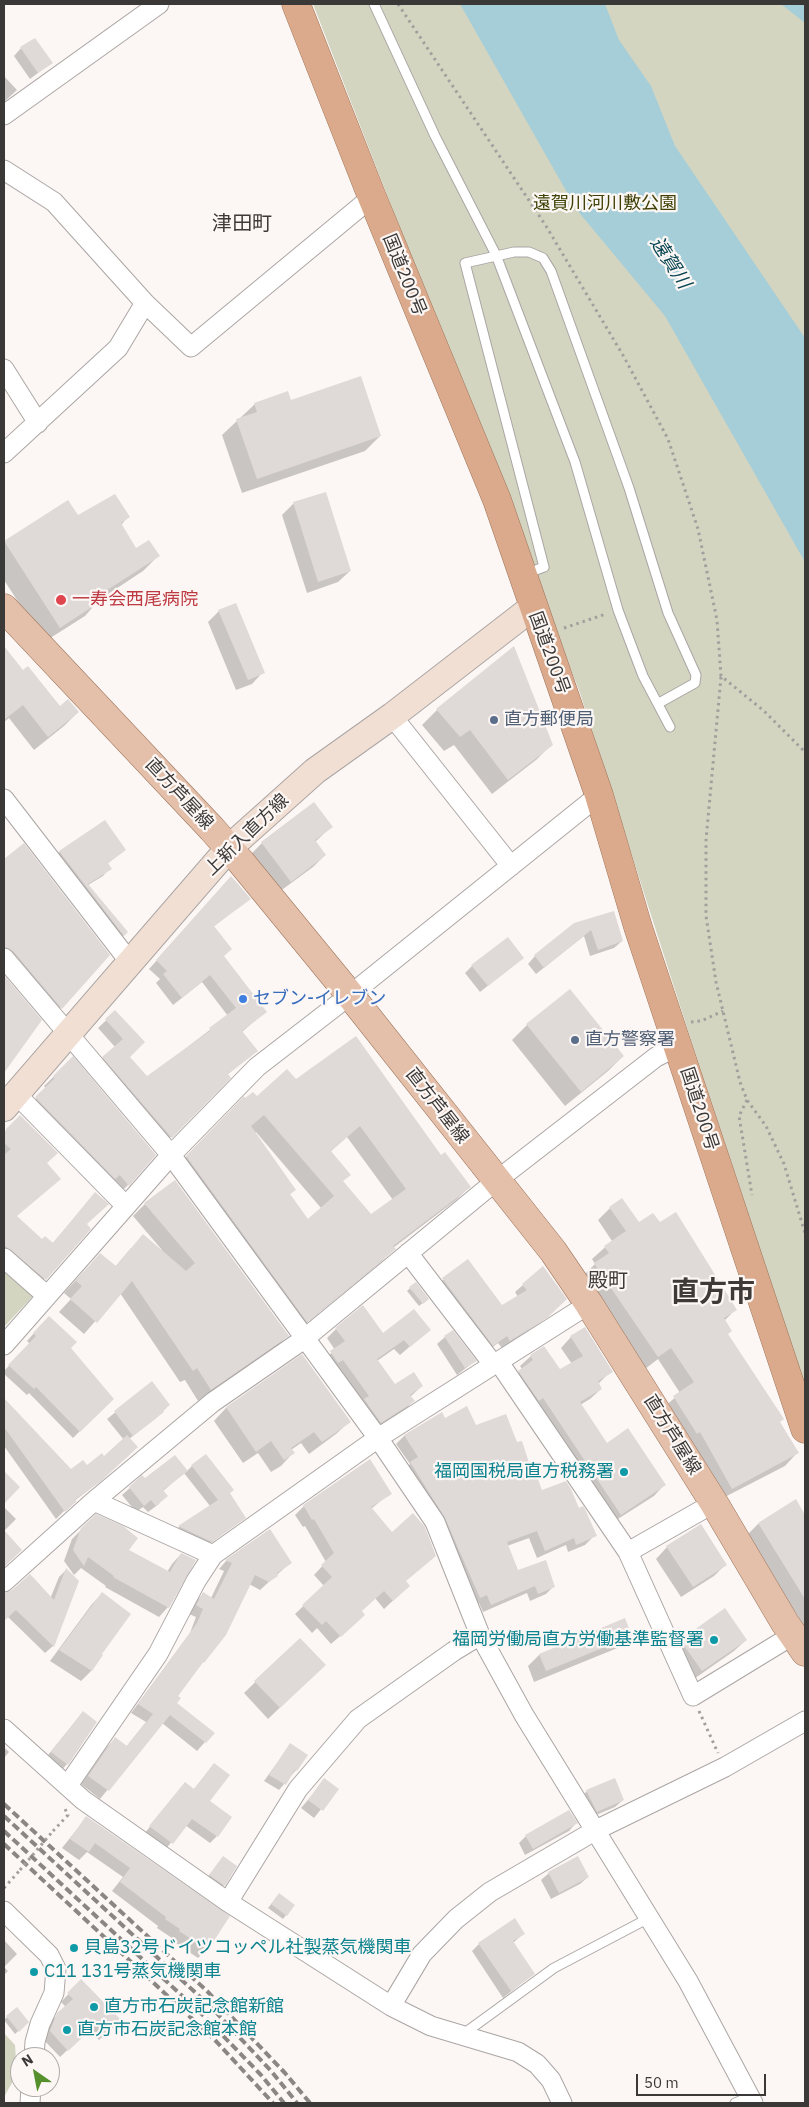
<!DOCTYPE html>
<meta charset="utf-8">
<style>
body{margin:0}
#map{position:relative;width:809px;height:2107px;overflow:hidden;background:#fcf7f4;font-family:"IBM Plex Sans",sans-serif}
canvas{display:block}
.frame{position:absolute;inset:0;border:5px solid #3b3938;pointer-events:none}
.north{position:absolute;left:10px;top:2047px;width:50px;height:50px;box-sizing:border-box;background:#fcf7f4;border:1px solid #afaba9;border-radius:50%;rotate:327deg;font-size:14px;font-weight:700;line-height:20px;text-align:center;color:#3b3938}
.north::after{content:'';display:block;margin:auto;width:18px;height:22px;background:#56902d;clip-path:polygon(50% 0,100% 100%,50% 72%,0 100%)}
.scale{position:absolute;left:636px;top:2074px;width:130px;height:22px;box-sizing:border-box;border:2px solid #3b3938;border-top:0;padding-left:6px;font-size:15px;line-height:18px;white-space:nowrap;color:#3b3938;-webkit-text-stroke:4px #fcf7f4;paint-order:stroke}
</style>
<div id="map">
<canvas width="809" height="2107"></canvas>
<div class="frame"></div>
<div class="north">N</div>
<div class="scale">50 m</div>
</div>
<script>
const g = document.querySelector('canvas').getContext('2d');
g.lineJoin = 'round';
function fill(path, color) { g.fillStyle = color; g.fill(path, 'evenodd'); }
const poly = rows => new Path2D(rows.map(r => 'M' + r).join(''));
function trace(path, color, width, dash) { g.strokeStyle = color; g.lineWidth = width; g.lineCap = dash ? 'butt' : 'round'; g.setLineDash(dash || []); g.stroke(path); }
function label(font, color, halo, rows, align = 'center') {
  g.font = font + ' "IBM Plex Sans","Noto Sans JP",sans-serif'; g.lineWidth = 4.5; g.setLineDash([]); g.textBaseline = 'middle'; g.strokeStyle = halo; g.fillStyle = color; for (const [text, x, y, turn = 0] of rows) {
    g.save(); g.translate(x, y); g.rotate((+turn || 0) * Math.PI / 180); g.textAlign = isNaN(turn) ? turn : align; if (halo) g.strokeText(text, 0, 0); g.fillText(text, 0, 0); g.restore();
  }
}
fill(poly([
 [313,4,805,4,805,1386,691,1040,580,693],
 [4,1268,33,1296,4,1327],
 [4,2033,15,2045,17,2074,4,2097]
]), '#d3d5c0');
fill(poly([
 [460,4,605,4,619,40,651,86,675,146,805,338,805,562,665,316,577,210],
 [781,4,805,4,805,23]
]), '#a5ced9');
fill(poly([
 [21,48,51,63,30,79,14,56],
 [4,76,17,90,4,102],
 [291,402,380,436,365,451,242,493,222,435,255,404],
 [67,502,78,517,128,517,121,525,136,550,158,556,143,571,99,600,85,616,44,642,4,580,4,543],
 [294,503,350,571,338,582,307,593,282,515],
 [219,611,263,672,252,684,236,690,208,622],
 [4,648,23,671,59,708,78,712,64,726,34,750,9,718,4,722],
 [437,710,551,745,536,760,492,794,454,745,444,751,422,725],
 [314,804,331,827,315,842,325,855,313,867,279,892,251,854,262,843],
 [104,821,125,850,107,864,110,868,103,876,88,885,127,932,119,940,52,860,59,852],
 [23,845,109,955,51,1018,4,961,4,861],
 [224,886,249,899,213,927,223,957,265,1012,242,1032,256,1051,227,1075,229,1078,163,1145,95,1066,115,1047,98,1028,115,1012,128,1057,147,1078,228,1016,202,982,173,1005,156,983,160,979,149,969],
 [613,913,622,941,614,948,590,956,584,936,536,974,528,964,535,956],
 [523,958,480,992,465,973,472,966],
 [4,981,37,1024,4,1071],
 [569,991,623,1056,608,1071,565,1106,512,1040,527,1025],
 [73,1058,128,1185,119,1194,27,1107,46,1089,44,1086],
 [296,1081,441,1157,469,1187,456,1200,393,1248,382,1261,294,1333,174,1169,244,1098,257,1098],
 [256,1132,321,1208,307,1220,289,1195,294,1190,254,1133],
 [347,1137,393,1200,371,1216,342,1182,330,1152],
 [20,1116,46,1164,16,1216,42,1241,52,1244,95,1194,85,1225,38,1287,4,1258,4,1133],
 [145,1204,288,1335,275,1348,198,1401,185,1380,180,1382,120,1293,84,1334,59,1312,71,1299,64,1293,100,1254,115,1267,131,1248,162,1250,133,1216],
 [610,1208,638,1224,736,1309,724,1321,727,1335,797,1453,785,1466,719,1500,661,1410,680,1393,658,1359,645,1369,582,1277,595,1264,592,1259,612,1241,598,1220],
 [468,1260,502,1307,518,1297,515,1292,523,1285,549,1316,502,1348,498,1343,485,1353,434,1287],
 [410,1288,424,1302,419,1306,407,1291],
 [42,1324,69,1348,112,1399,73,1438,29,1393,27,1395,4,1374,4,1371,30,1344,27,1341],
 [336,1329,382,1335,429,1330,400,1355,394,1349,377,1361,395,1385,422,1386,410,1397,413,1401,404,1411,371,1431,321,1362,335,1350,327,1338],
 [445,1337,475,1361,457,1375,437,1344],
 [571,1337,611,1371,598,1384,601,1389,590,1399,580,1405,606,1445,664,1485,654,1496,610,1524,509,1382,522,1369,520,1366,531,1356,559,1371,572,1364,561,1348],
 [302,1356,349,1422,336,1434,309,1454,301,1443,291,1450,293,1453,281,1466,271,1472,258,1453,243,1463,214,1421,226,1408],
 [152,1383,169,1405,155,1419,129,1439,129,1455,90,1489,74,1501,56,1519,4,1446,4,1401,71,1470,86,1466,104,1458,124,1440,107,1419],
 [442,1414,445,1419,476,1427,532,1477,541,1492,578,1509,594,1536,585,1545,568,1552,566,1545,537,1558,529,1538,507,1546,518,1572,554,1586,546,1594,530,1601,527,1593,483,1612,479,1603,472,1605,403,1471,410,1464,396,1444,404,1436],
 [370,1461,390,1493,371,1509,405,1581,400,1594,384,1609,375,1598,360,1611,355,1623,331,1644,317,1628,312,1633,295,1614,324,1586,314,1575,326,1562,305,1526,303,1527,295,1515,304,1506],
 [192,1466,229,1493,244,1518,203,1549,172,1534,179,1527,210,1506,184,1473,163,1491,159,1504,148,1512,143,1507,136,1512,122,1495,142,1477,145,1480,187,1471],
 [795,1501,805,1517,804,1626,747,1535,758,1524],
 [4,1507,16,1519,4,1531],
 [82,1529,167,1572,172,1564,181,1554,168,1607,159,1617,105,1587,106,1586,81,1568,74,1575,64,1561,72,1539],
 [269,1530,290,1563,260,1590,249,1584,203,1662,177,1697,176,1704,213,1733,197,1751,162,1723,100,1799,81,1784,107,1747,115,1739,126,1747,146,1722,131,1713,190,1633,196,1617,189,1614,195,1602,203,1594,211,1598,224,1571,219,1569,226,1561],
 [667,1547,726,1564,714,1576,681,1597,656,1559],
 [66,1570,77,1581,53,1646,45,1653,7,1616,4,1620,4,1594,50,1599,59,1577],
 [102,1594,100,1654,92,1670,81,1681,50,1661,92,1604],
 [631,1635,620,1647,534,1682,528,1666,539,1655],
 [300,1639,313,1676,268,1719,244,1693],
 [681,1640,746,1640,734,1651,691,1681,670,1652],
 [83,1712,96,1722,67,1764,60,1772,44,1760],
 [290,1745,296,1770,279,1790,264,1781],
 [4,1747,9,1752,4,1758],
 [214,1765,208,1801,217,1836,210,1843,185,1825,165,1850,144,1834,185,1784,193,1790],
 [325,1780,337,1789,314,1818,301,1808],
 [587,1791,623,1800,615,1807,589,1818,580,1799],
 [86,1818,228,1917,207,1949,198,1958,171,1940,172,1938,157,1928,158,1926,112,1891,123,1877,87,1852,79,1860,62,1848],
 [576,1823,569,1831,525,1855,519,1843,526,1836],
 [224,1858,235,1867,224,1885,216,1893,202,1883],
 [549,1873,588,1877,580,1884,551,1899,541,1880],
 [276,1898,294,1905,283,1919,268,1908],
 [524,1933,513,1943,533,1974,503,1998,472,1951,479,1944],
 [4,1940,17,1954,4,1967,8,1971,4,1975],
 [81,1981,120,2020,99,2040,89,2030,60,2057,43,2039,50,2022,66,2007,61,2002],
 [7,2017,27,2022,15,2034,4,2020]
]), '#0003');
fill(poly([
 [35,38,53,63,38,73,20,47],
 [361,376,381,436,257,479,236,419,257,412,254,403,288,391,291,400],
 [326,492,351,571,318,582,293,502],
 [115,494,130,517,121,523,136,548,149,540,160,556,98,596,101,601,60,628,4,541,68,500,78,515],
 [236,603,265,673,248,680,218,610],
 [4,646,23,670,28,666,60,706,68,699,79,712,48,737,23,705,4,720],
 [514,646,553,745,508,780,470,730,460,737,436,709],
 [314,802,333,827,315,840,326,855,291,882,261,842],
 [105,820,126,850,108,863,112,869,88,884,128,932,124,936,59,851],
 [24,843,110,955,62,1009,13,951,4,947,4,859],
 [231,876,251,899,214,926,232,949,224,956,267,1012,242,1031,258,1051,228,1074,231,1078,172,1138,102,1057,123,1039,105,1019,115,1010,145,1042,130,1057,147,1076,211,1030,209,1028,236,1008,210,975,182,998,163,974,167,971,156,960],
 [614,911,623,941,598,950,591,930,544,968,534,955,574,923],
 [508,937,524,958,488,986,471,965],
 [4,975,42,1020,4,1073],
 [570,989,624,1056,581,1092,526,1024],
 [356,1036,441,1155,445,1152,471,1187,393,1246,396,1249,307,1322,186,1156,244,1096,245,1098,253,1092,257,1096,287,1069,296,1079],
 [264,1115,334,1196,308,1219,290,1194,296,1190,251,1126],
 [360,1126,406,1189,371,1214,343,1181,351,1175,331,1151],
 [73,1056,156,1155,129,1186,120,1175,115,1179,35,1097,54,1079,53,1076],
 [20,1115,58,1153,47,1163,61,1179,17,1216,42,1239,45,1236,53,1243,95,1192,109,1204,87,1224,91,1229,46,1280,4,1245,4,1155,11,1149,4,1143,4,1138,6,1129],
 [175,1180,289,1336,211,1390,197,1368,193,1371,132,1281,97,1323,70,1299,82,1286,76,1281,100,1253,116,1266,143,1234,186,1271,195,1263,144,1203],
 [622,1198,639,1222,653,1213,660,1222,676,1212,737,1310,724,1318,732,1331,728,1334,784,1419,780,1422,799,1453,732,1489,700,1432,697,1434,673,1396,694,1382,671,1348,658,1357,594,1263,609,1253,604,1246,626,1231,609,1207],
 [468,1259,502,1305,527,1290,522,1284,543,1266,567,1299,548,1317,510,1341,507,1336,493,1346,442,1278],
 [416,1282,429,1299,423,1304,409,1287],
 [363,1305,383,1333,414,1309,431,1330,410,1347,404,1340,377,1359,395,1384,414,1372,423,1386,410,1395,415,1401,381,1423,364,1399,369,1396,343,1360,338,1363,330,1351,345,1341,335,1328],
 [49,1316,77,1342,71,1348,114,1399,80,1432,36,1387,34,1389,8,1365,36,1336,33,1333],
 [585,1327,613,1372,598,1381,602,1389,580,1402,607,1443,628,1428,666,1485,621,1515,543,1398,539,1401,518,1371,533,1360,530,1355,544,1346,560,1369,583,1356,570,1336],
 [453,1330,477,1361,465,1368,444,1336],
 [302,1354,351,1422,322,1442,314,1432,291,1448,295,1453,284,1460,271,1441,256,1452,226,1407],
 [152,1381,170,1405,163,1410,164,1412,133,1436,114,1411],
 [4,1398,71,1469,83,1460,87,1465,102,1453,104,1456,127,1435,138,1447,100,1482,74,1500,77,1501,65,1512,4,1427],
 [467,1406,476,1425,506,1414,517,1442,522,1441,533,1475,536,1474,542,1490,566,1481,571,1489,579,1508,583,1506,585,1509,597,1536,576,1545,574,1538,545,1551,537,1531,507,1542,518,1570,546,1560,555,1587,538,1594,535,1586,491,1605,487,1595,480,1598,445,1518,410,1462,418,1457,404,1435,442,1412,445,1418],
 [206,1454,234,1490,230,1493,246,1518,212,1542,178,1526,218,1500,191,1465],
 [175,1455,188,1471,163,1490,168,1496,156,1506,151,1500,144,1506,129,1487,142,1475,145,1478],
 [370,1459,392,1494,371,1507,392,1532,413,1513,425,1527,436,1556,406,1581,410,1586,393,1601,384,1591,362,1611,365,1615,341,1637,326,1621,322,1625,302,1605,332,1577,321,1565,334,1553,314,1519,312,1520,303,1505],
 [4,1471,20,1487,4,1504],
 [796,1499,805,1515,805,1599,758,1523],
 [96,1514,123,1526,138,1538,129,1550,170,1572,181,1553,196,1560,169,1608,113,1577,114,1576,88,1557,84,1566,73,1550,81,1528],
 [701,1524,727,1565,693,1587,666,1546],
 [270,1529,292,1563,277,1573,278,1576,269,1582,255,1575,226,1635,204,1663,203,1662,178,1696,181,1698,177,1703,215,1733,206,1743,170,1715,109,1791,88,1776,115,1737,127,1746,153,1714,138,1704,197,1623,203,1609,196,1605,203,1592,214,1599,232,1563,225,1560],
 [4,1530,22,1550,4,1567],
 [66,1568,79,1581,54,1647,16,1610,4,1621,4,1593,12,1590,30,1574,54,1600],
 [102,1592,131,1614,102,1654,103,1655,92,1671,59,1650],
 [725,1608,747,1640,702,1671,680,1640],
 [625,1618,632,1636,546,1671,539,1654],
 [300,1638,326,1665,280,1708,254,1681],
 [83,1711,97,1722,68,1765,51,1752],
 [290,1743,308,1755,297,1771,295,1769,286,1785,269,1775],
 [214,1763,230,1775,210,1801,232,1817,218,1837,192,1819,173,1844,149,1826,185,1782,194,1789],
 [324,1778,339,1789,323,1811,308,1800],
 [615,1778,624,1800,597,1812,586,1790],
 [569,1810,578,1823,533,1849,525,1835],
 [86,1816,230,1916,208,1950,179,1931,180,1929,165,1919,166,1917,120,1882,130,1868,95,1843,89,1852,70,1839],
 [223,1856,237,1866,225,1886,209,1875],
 [578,1856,589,1877,559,1893,548,1872],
 [279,1893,295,1905,287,1916,271,1904],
 [515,1918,525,1934,513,1941,535,1974,511,1991,478,1943],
 [81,1979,121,2020,107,2034,97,2024,68,2051,50,2031,57,2013,73,1999,67,1993],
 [17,2007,29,2022,19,2032,6,2016]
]), '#dfd9d8');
const service = poly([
 [374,4,435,136,496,255,575,462,618,610,643,676,670,727],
 [525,574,544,567,465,263,514,252,529,252,543,258,551,271,629,488,668,613,696,675,695,683,659,703],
 [462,2035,554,1968,649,1918],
 [735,2103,750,2097]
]);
const minor = poly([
 [4,115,159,4],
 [4,170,54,202,145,303,191,347,372,197],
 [4,369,38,423],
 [4,453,118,348,145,303],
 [392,716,511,866],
 [4,799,129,961],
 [4,958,171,1155,378,1438,435,1522,480,1635,524,1715,688,1981,753,2103],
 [16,1094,126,1206],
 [408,1253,493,1364],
 [4,1258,46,1295],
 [4,1345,171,1155,257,1067,350,995,599,795],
 [498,1361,628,1552,693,1696,793,1635],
 [94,1501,213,1555],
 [628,1552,714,1503],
 [4,1582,94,1501,213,1402,304,1339,496,1181,656,1057,678,1046],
 [4,1729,83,1800,228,1902,391,2006,431,2026,518,2052,537,2064,551,2080,562,2103],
 [68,1785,158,1654,196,1581,213,1555,378,1438,589,1304],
 [228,1902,298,1789,358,1719,454,1651,480,1635],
 [4,1911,49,1955,56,1969,54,1993,40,2024,35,2042,34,2057],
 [391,2006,422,1954,456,1919,490,1892,596,1830,725,1767,805,1721],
 [30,2103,31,2087]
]);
const secondary = poly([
 [4,1108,229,848,315,771,392,716,533,607]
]);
const primary = poly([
 [4,608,212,829,241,862,350,995,553,1251,589,1304,714,1503,785,1623,805,1652]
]);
const trunk = poly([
 [296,4,372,197,497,500,599,795,638,927,805,1429]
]);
trace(service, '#aba6a4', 11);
trace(minor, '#aba6a4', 21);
trace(secondary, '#aba6a4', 28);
trace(primary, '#9d755c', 29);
trace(trunk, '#9d755c', 29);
trace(poly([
 [398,4,546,226,624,357,668,439,698,529,717,620,721,676,764,711,805,752],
 [564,628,606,614],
 [721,677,706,840,706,916,716,982,740,1082,747,1100,766,1126,784,1164,805,1233],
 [691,1022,701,1021,723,1011],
 [747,1100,739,1116,752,1195],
 [699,1711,718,1753],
 [53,1831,68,1815,65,1809],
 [4,1888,20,1870]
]), '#a39f9d', 3, [2.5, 4]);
trace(service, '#fff', 9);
trace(minor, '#fff', 19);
trace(secondary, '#f2dfd4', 26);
trace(primary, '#e4bfa9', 28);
trace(trunk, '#dbaa8c', 28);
trace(poly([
 [4,1804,207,1991,285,2073,310,2103],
 [4,1816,211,2007,272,2072,297,2103],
 [4,1831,205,2017,261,2075,284,2103],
 [4,1844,214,2039,273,2103]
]), '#898684', 4, [8, 4]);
trace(poly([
 [20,1870,53,1831]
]), '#a39f9d', 3, [2.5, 4]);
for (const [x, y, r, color] of [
 [61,600,6,"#e0444e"],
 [494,720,5,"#5c6f8a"],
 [243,999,5,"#3f7fe0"],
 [575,1040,5,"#5c6f8a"],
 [624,1472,5,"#0f9aa8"],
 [714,1640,5,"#0f9aa8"],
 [74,1948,5,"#0f9aa8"],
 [34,1972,5,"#0f9aa8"],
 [94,2007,5,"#0f9aa8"],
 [67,2030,5,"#0f9aa8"]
]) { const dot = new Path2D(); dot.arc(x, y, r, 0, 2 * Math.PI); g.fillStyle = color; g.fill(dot); trace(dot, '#fcf7f4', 2); }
label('18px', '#3f4106', '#fcf7f4', [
 ["遠賀川河川敷公園",605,204]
]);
label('18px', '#3b3938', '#fcf7f4', [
 ["国道200号",404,275,68],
 ["国道200号",549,653,70],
 ["直方芦屋線",179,794,47],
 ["上新入直方線",247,835,-44],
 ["直方芦屋線",437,1106,52],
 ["国道200号",699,1109,72],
 ["直方芦屋線",672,1435,58]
]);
label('18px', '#be3a42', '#fcf7f4', [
 ["一寿会西尾病院",72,600]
], 'left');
label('18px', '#4e5e75', '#fcf7f4', [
 ["直方郵便局",504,720],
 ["直方警察署",585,1040]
], 'left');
label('18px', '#366cbe', '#fcf7f4', [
 ["セブン-イレブン",253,999]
], 'left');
label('18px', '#0d838f', '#fcf7f4', [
 ["福岡国税局直方税務署",614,1472,"right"],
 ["福岡労働局直方労働基準監督署",704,1640,"right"],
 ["貝島32号ドイツコッペル社製蒸気機関車",84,1948],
 ["C11 131号蒸気機関車",44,1972],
 ["直方市石炭記念館新館",104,2007],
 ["直方市石炭記念館本館",77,2030]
], 'left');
label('italic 19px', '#0a4754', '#fcf7f4', [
 ["遠賀川",670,263,57]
]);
label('20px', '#3e3a38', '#fcf7f4', [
 ["津田町",242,224],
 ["殿町",608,1281]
]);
label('bold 28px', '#3e3a38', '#fcf7f4', [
 ["直方市",713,1293]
]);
</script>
